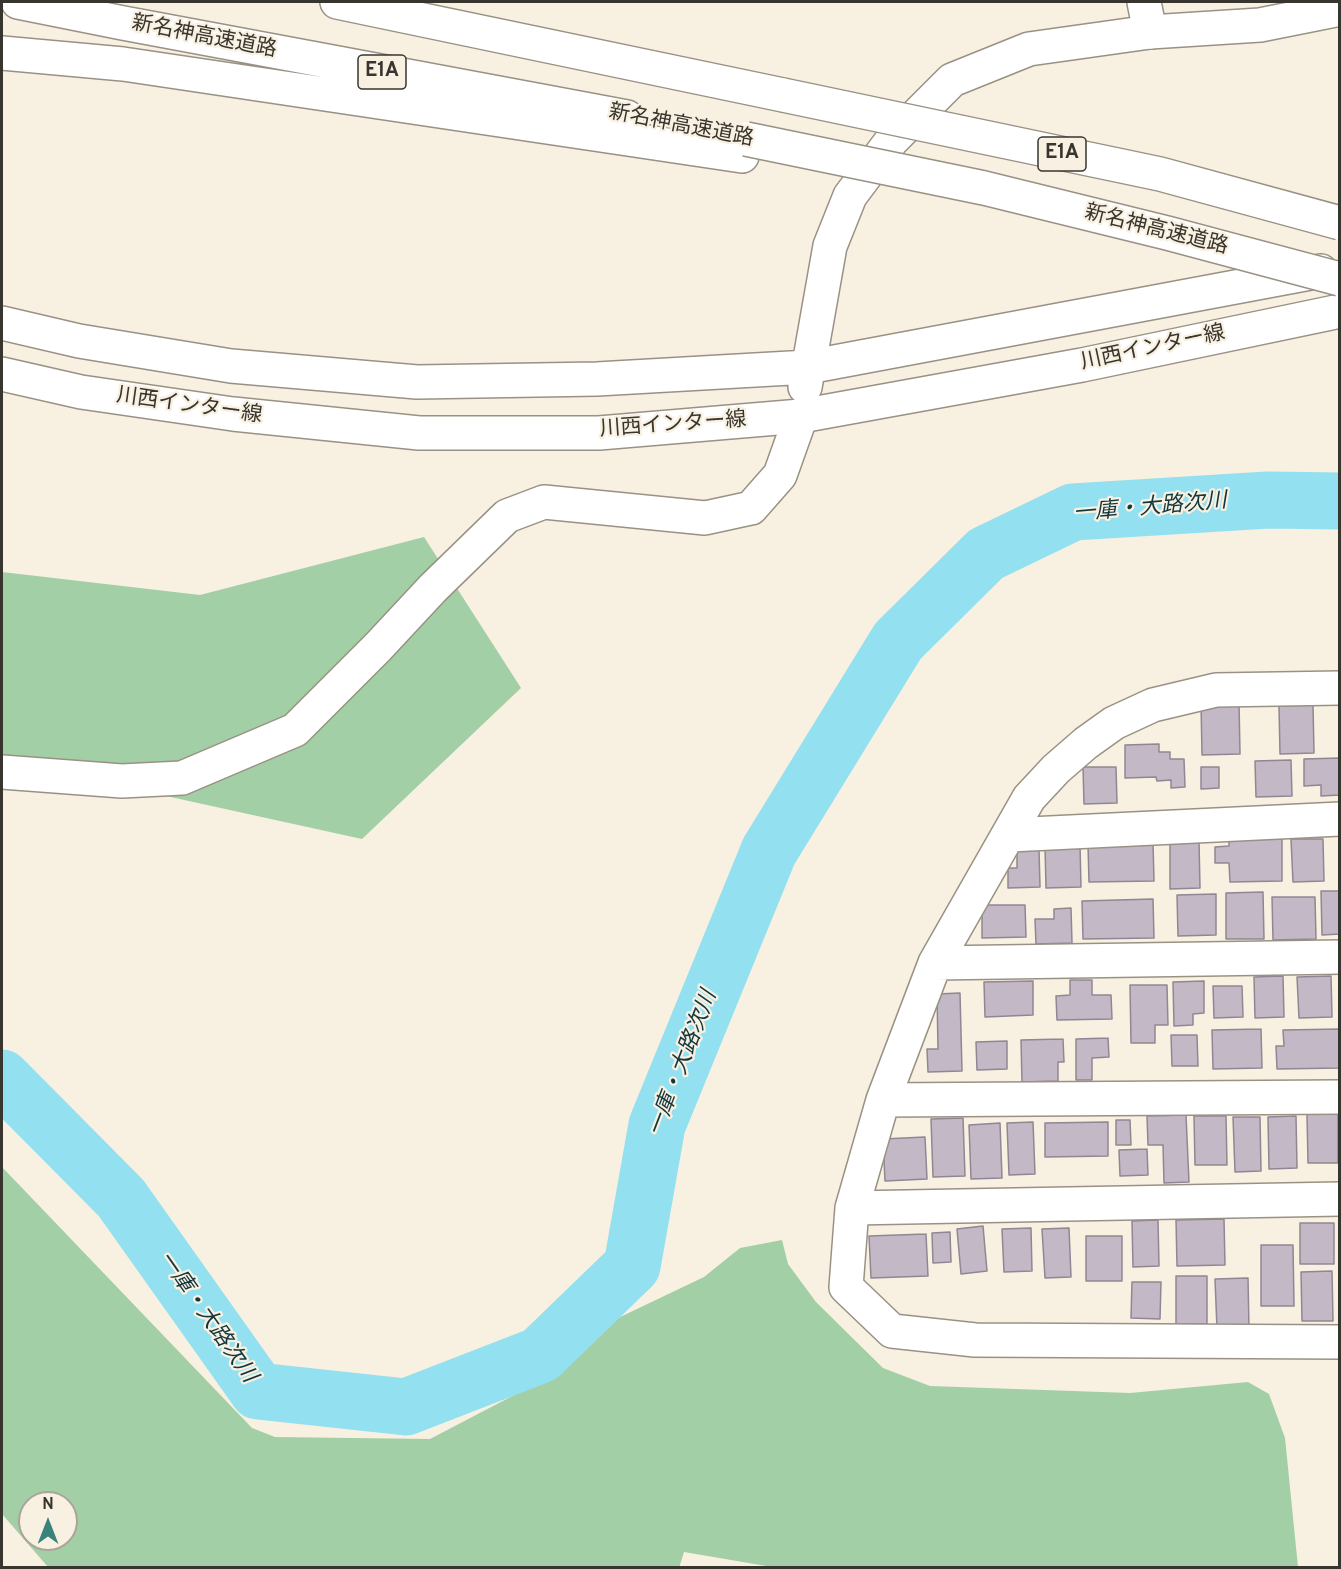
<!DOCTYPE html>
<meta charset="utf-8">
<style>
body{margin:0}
#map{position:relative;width:1341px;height:1569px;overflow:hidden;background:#f8f0e0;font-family:Overpass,sans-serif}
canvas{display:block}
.frame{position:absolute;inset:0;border:3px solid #38352f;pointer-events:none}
.north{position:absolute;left:18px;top:1491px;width:60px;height:60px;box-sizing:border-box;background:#f8f0e0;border:2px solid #aba599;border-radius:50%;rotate:0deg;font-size:16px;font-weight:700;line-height:24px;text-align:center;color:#38352f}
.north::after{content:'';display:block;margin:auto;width:21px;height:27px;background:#3a827e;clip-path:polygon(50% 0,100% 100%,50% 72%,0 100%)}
</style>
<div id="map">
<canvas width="1341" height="1569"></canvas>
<div class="frame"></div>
<div class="north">N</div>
</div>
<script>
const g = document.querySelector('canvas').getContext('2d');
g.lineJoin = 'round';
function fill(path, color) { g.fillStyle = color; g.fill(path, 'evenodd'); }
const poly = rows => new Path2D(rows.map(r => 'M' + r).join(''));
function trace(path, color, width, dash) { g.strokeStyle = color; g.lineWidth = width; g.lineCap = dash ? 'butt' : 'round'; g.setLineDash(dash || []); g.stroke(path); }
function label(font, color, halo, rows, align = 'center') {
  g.font = font + ' Overpass,"Noto Sans JP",sans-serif'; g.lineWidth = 4.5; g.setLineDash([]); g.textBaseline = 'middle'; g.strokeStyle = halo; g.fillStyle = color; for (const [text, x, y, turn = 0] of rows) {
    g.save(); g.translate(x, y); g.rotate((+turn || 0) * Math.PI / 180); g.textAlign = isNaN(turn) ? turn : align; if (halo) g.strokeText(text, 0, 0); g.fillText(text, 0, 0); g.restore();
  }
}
fill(poly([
 [424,537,521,688,362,839,2,760,2,572,200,595],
 [2,1167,252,1428,275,1437,430,1439,564,1369,616,1319,704,1277,740,1248,782,1240,788,1264,816,1302,883,1368,930,1386,1130,1393,1248,1382,1269,1394,1285,1438,1298,1567,778,1568,684,1552,679,1568,48,1567,2,1514],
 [30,1503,66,1503,66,1539,30,1539]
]), '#a3cfa6');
trace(poly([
 [2,1078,121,1198,258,1391,406,1407,540,1355,632,1266,657,1125,769,851,898,641,986,554,1073,512,1268,500,1340,501]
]), '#93e0f0', 57);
const building = poly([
 [1239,702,1240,754,1202,755,1201,703,1239,702],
 [1313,705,1314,753,1280,754,1279,706,1313,705],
 [1159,744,1159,752,1170,752,1170,759,1184,759,1185,787,1171,788,1171,780,1157,781,1156,777,1125,778,1125,745,1159,744],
 [1340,758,1340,795,1321,796,1321,785,1304,786,1304,759,1340,758],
 [1291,760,1292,796,1256,797,1255,761,1291,760],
 [1083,767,1116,767,1117,803,1084,804,1083,767],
 [1201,767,1219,767,1219,788,1201,789,1201,767],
 [1282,839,1282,881,1230,882,1229,863,1215,863,1215,847,1229,846,1229,840,1282,839],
 [1291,839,1323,839,1324,881,1293,882,1291,839],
 [1170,841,1199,841,1200,888,1170,889,1170,841],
 [1153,843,1154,881,1089,882,1088,845,1153,843],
 [1080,845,1081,887,1046,888,1045,846,1080,845],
 [1039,849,1040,887,1008,888,1008,868,1017,868,1017,850,1039,849],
 [1321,891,1340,891,1340,934,1322,935,1321,891],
 [1263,892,1264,939,1226,939,1226,893,1263,892],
 [1216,894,1216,935,1178,936,1177,895,1216,894],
 [1272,897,1315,897,1316,939,1273,940,1272,897],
 [1153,899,1154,938,1083,939,1082,901,1153,899],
 [982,905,1025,905,1026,937,982,938,982,905],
 [1071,908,1072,943,1036,944,1035,919,1054,919,1054,909,1071,908],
 [1283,976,1284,1017,1255,1018,1254,977,1283,976],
 [1331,976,1332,1017,1299,1018,1297,977,1331,976],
 [1070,980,1092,980,1092,995,1111,995,1112,1019,1057,1020,1056,996,1070,995,1070,980],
 [1033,981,1033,1015,985,1017,984,982,1033,981],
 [1204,981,1204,1013,1193,1014,1193,1025,1174,1026,1173,982,1204,981],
 [1130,985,1167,985,1168,1025,1155,1025,1155,1043,1131,1043,1130,985],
 [1213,986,1242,986,1243,1017,1214,1018,1213,986],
 [960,993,962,1071,928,1072,927,1049,938,1049,937,994,960,993],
 [1261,1029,1262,1068,1213,1069,1212,1030,1261,1029],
 [1340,1029,1340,1068,1277,1069,1276,1046,1284,1046,1283,1030,1340,1029],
 [1171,1035,1197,1035,1198,1066,1172,1066,1171,1035],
 [1108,1038,1109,1057,1092,1058,1092,1080,1076,1080,1076,1039,1108,1038],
 [1063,1039,1064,1062,1058,1062,1058,1081,1022,1082,1021,1040,1063,1039],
 [1007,1041,1007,1069,977,1070,976,1042,1007,1041],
 [1338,1113,1338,1163,1308,1163,1307,1114,1338,1113],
 [1186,1115,1189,1182,1164,1183,1163,1145,1148,1145,1147,1116,1186,1115],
 [1194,1116,1226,1116,1227,1165,1195,1165,1194,1116],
 [1296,1116,1297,1168,1269,1169,1268,1117,1296,1116],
 [1233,1117,1260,1117,1261,1171,1235,1172,1233,1117],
 [963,1118,965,1176,933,1177,931,1119,963,1118],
 [1116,1120,1130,1120,1131,1145,1116,1145,1116,1120],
 [1033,1122,1035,1174,1009,1175,1007,1123,1033,1122],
 [1108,1122,1108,1156,1045,1157,1045,1123,1108,1122],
 [1000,1123,1002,1178,971,1179,969,1125,1000,1123],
 [925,1137,927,1179,885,1181,883,1139,925,1137],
 [1147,1149,1148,1175,1120,1176,1119,1150,1147,1149],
 [1224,1219,1225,1265,1177,1266,1176,1220,1224,1219],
 [1158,1220,1159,1266,1133,1267,1132,1221,1158,1220],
 [1300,1223,1334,1223,1334,1264,1300,1264,1300,1223],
 [983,1226,987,1271,961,1274,957,1229,983,1226],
 [1031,1228,1032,1271,1004,1272,1002,1229,1031,1228],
 [1069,1228,1071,1277,1045,1278,1042,1229,1069,1228],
 [950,1232,951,1262,933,1263,932,1233,950,1232],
 [926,1234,928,1276,871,1278,869,1236,926,1234],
 [1086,1236,1122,1236,1122,1281,1086,1281,1086,1236],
 [1261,1245,1293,1245,1294,1306,1261,1306,1261,1245],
 [1332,1271,1333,1321,1302,1321,1301,1272,1332,1271],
 [1176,1276,1207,1276,1207,1324,1176,1324,1176,1276],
 [1248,1278,1249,1329,1217,1329,1215,1279,1248,1278],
 [1132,1282,1161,1282,1160,1319,1131,1318,1132,1282]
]);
fill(building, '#c3b8c5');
trace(building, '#918693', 1.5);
const street = poly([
 [1144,2,1150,32],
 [1340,688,1216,690,1153,705,1114,723,1086,743,1056,769,1029,798,935,963,1340,957],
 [2,772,122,781,182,778,295,730,378,647,433,588,507,516,544,502,705,518,751,508,780,475,801,416],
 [1009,835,1340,819],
 [935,963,883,1100,852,1208,1340,1199],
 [883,1100,1340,1097],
 [852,1208,846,1287,892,1331,975,1340,1340,1342]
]);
const secondary = poly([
 [2,323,79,341,231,366,417,382,597,379,808,367,1321,271],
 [2,374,81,392,233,414,419,433,599,433,801,416,1082,365,1340,311],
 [805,387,830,246,850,196,892,140,952,80,1029,49,1150,32,1260,25,1340,9]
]);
const highway = poly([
 [18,2,123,23,627,117],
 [337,2,783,95],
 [2,53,123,64,742,156]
]);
trace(street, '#999284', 36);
trace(secondary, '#999284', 36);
trace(highway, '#999284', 36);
trace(street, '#fff', 33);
trace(secondary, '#fff', 33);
trace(highway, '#fff', 33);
const highwayBridge = poly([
 [783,95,1160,174,1340,223],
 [746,139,984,188,1167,233,1340,279]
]);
trace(highwayBridge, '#999284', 36, []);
trace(highwayBridge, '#fff', 33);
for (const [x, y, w] of [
 [382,72,48],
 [1062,154,48]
]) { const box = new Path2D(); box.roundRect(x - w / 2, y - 17, w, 34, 4.5); g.fillStyle = '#f8f0e0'; g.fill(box); trace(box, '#38352f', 1.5); }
label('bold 20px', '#38352f', null, [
 ["E1A",382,72],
 ["E1A",1062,154]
]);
label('21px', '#38352f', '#f8f0e0', [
 ["新名神高速道路",204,38,11],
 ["新名神高速道路",681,127,11],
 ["新名神高速道路",1156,231,14],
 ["川西インター線",1153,349,-12],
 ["川西インター線",189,407,8],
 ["川西インター線",673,426,-4]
]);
label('italic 22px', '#11363d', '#f8f0e0', [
 ["一庫・大路次川",1150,509,-5],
 ["一庫・大路次川",684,1064,-69],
 ["一庫・大路次川",206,1318,55]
]);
</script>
